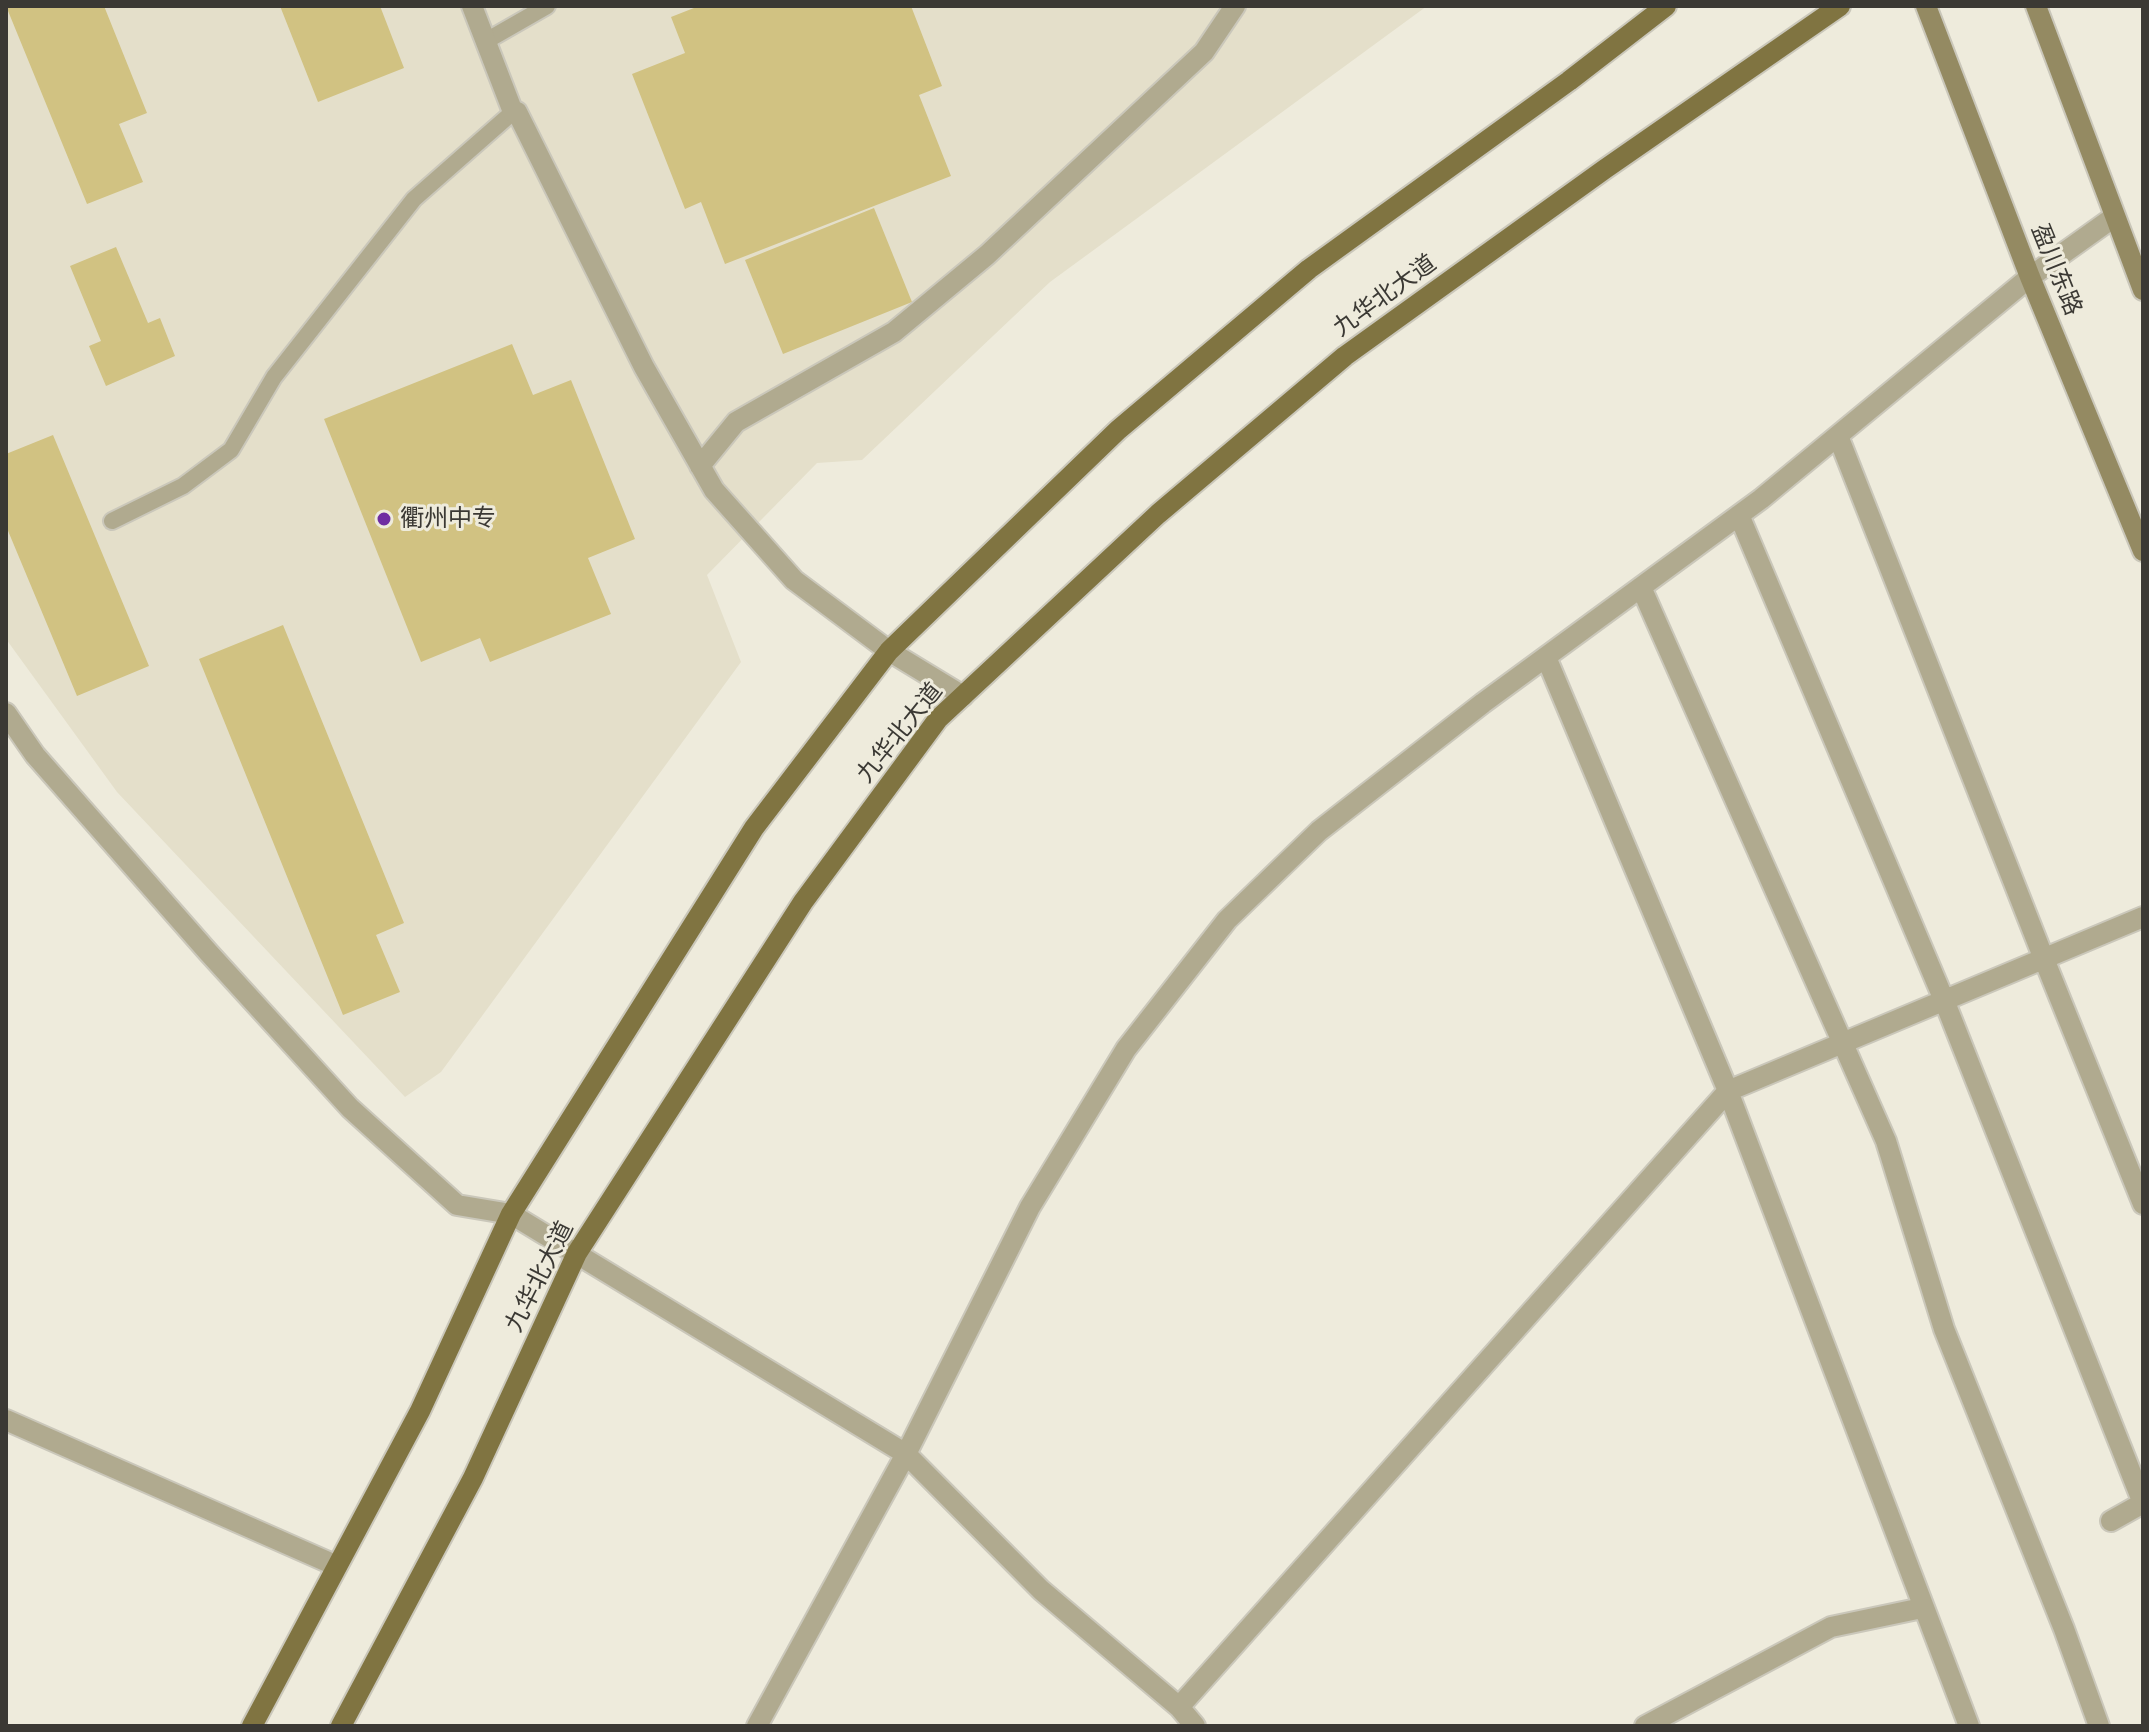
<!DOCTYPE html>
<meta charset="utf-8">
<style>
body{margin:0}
#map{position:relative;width:2149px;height:1732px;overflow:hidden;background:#eeebdc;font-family:Rubik,sans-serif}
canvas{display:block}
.frame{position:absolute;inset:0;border:8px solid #3b3934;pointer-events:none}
</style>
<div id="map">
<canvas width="2149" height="1732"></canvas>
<div class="frame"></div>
</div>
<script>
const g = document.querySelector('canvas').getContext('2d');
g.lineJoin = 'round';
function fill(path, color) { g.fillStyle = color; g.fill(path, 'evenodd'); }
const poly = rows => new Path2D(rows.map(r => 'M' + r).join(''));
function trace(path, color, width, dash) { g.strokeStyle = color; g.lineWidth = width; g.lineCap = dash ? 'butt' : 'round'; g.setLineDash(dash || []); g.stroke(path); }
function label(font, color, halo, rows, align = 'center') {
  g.font = font + ' Rubik,"Noto Sans SC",sans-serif'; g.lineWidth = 6; g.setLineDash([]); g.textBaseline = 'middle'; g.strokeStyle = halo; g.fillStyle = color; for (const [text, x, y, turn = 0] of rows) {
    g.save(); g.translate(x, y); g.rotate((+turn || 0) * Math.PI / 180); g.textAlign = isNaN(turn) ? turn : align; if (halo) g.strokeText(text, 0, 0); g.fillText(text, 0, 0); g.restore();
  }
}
fill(poly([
 [6,6,1427,6,1050,282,862,460,817,463,707,575,741,662,441,1072,405,1097,117,792,6,639]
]), '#e4dfca');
fill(poly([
 [6,6,104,6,147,113,119,124,143,182,87,204],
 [280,6,380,6,404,68,318,102],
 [699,6,911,6,942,86,919,95,951,176,725,264,701,202,685,209,632,74,685,53,671,17],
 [874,208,912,302,783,354,745,260],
 [116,247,148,323,160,318,175,356,106,386,89,346,101,341,70,266],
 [512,344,533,395,571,380,635,539,588,558,611,614,490,662,480,638,421,662,324,419],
 [53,435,149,666,77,696,6,526,6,454],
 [283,625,404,923,376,935,400,992,343,1015,199,659]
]), '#d1c282');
const lane = poly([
 [486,41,547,6],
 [112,521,183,486,231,450,274,377,414,199,513,112]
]);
const street = poly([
 [472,6,513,112,517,112,644,367,714,490,794,580,889,651,963,696],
 [1838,436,2044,959,2143,1204],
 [700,466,736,422,894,332,987,255,1204,52,1235,6],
 [1739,515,1944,1000,2143,1503],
 [1641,587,1886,1141,1944,1329,2064,1629,2099,1726],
 [1546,657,1728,1091,1969,1726],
 [6,713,35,755,208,952,350,1108,457,1205,511,1214,906,1454,1041,1590,1179,1707,1195,1726],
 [6,1420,337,1566],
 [2111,1521,2143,1503],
 [1179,1707,1728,1091,2143,917],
 [757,1726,906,1454,1030,1207,1126,1049,1227,920,1319,831,1483,703,1761,499,2030,277,2114,217],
 [1645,1726,1831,1627,1922,1608]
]);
const secondary = poly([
 [1926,6,2030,277,2143,551],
 [2036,6,2143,290]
]);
const primary = poly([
 [252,1726,420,1411,511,1214,754,828,889,651,1118,430,1309,269,1569,81,1666,6],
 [341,1726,473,1478,577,1253,803,902,938,719,1158,514,1345,356,1605,169,1840,6]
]);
trace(lane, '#cac7ba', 20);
trace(street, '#cac7ba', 24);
trace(secondary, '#cac7ba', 24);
trace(primary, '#cac7ba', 24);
trace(lane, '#b0aa8f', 16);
trace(street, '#b0aa8f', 20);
trace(secondary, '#948a62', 20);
trace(primary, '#807441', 20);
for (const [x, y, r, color] of [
 [384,519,8,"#6f2da2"]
]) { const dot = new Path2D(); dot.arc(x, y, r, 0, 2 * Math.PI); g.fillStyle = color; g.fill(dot); trace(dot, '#eeebdc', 3); }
label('24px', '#3b3934', '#eeebdc', [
 ["盈川东路",2056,270,68],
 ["九华北大道",1385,296,-36],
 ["九华北大道",900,733,-51],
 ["九华北大道",540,1277,-63]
]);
label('24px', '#3b3934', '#eeebdc', [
 ["衢州中专",400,519]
], 'left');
</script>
